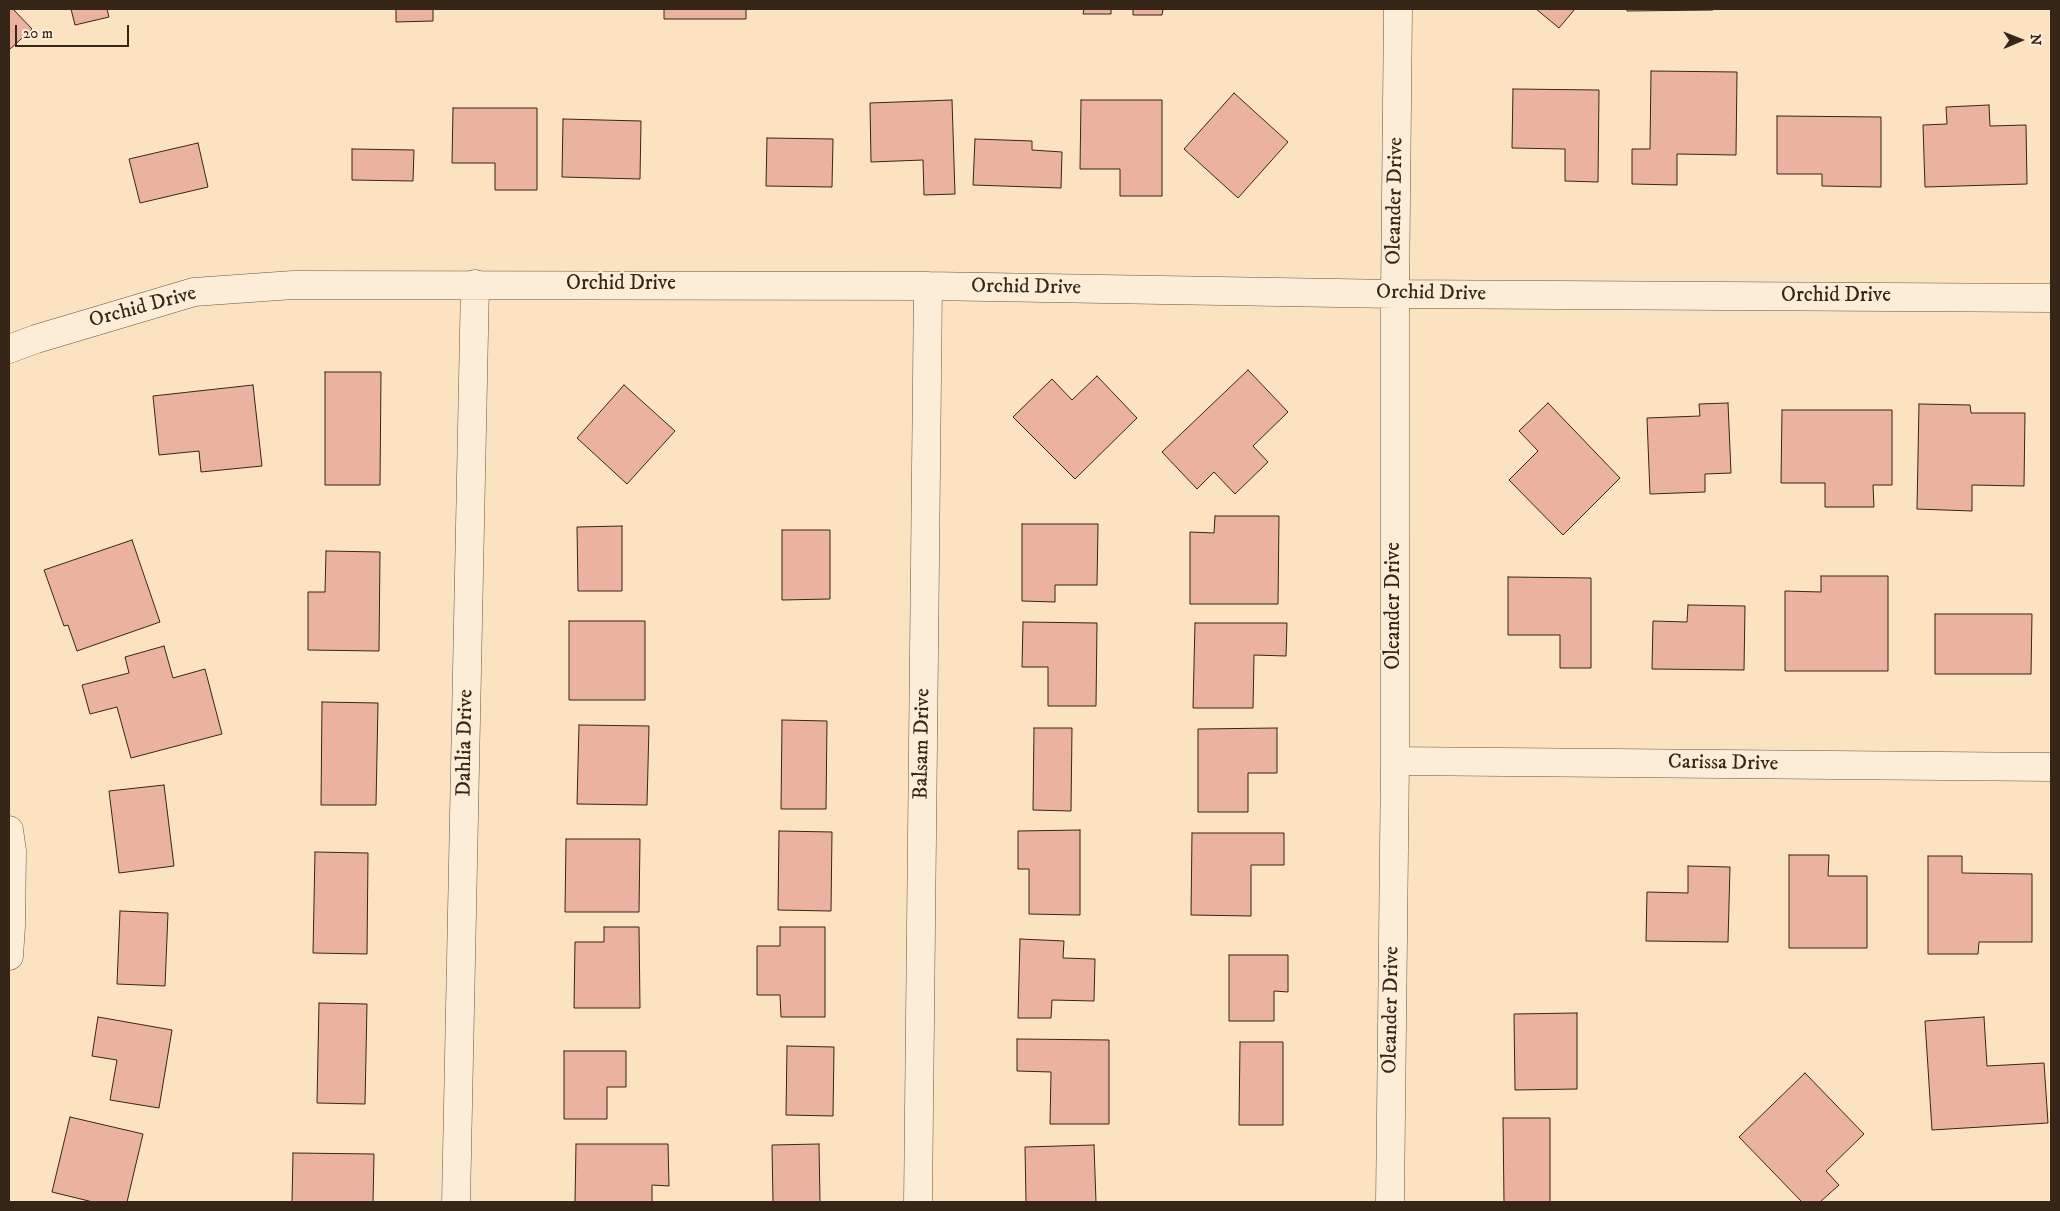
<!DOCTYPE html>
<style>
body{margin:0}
#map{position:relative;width:2060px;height:1211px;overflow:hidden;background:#fbe3c2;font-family:"IM FELL DW Pica",serif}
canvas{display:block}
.frame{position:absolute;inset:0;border:10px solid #352617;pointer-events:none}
.north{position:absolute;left:1995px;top:15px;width:50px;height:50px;-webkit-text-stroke:4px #fcedd7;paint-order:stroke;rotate:89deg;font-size:14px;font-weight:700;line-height:20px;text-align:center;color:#352617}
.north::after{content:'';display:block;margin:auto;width:18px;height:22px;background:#352617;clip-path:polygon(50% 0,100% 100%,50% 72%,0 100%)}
.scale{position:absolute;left:15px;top:25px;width:114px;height:22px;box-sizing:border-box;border:2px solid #352617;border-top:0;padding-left:6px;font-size:15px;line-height:18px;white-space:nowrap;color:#352617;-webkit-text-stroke:4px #fcedd7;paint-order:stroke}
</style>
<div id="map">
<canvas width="2060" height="1211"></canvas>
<div class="frame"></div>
<div class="north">N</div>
<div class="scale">20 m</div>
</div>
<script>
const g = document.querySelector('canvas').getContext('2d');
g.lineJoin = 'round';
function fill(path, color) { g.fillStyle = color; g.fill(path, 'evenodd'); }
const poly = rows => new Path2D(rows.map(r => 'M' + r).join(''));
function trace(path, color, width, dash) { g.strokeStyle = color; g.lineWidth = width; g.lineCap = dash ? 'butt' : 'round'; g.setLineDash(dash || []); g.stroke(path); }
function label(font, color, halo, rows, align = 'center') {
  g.font = font + ' "IM FELL DW Pica",serif'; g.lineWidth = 4; g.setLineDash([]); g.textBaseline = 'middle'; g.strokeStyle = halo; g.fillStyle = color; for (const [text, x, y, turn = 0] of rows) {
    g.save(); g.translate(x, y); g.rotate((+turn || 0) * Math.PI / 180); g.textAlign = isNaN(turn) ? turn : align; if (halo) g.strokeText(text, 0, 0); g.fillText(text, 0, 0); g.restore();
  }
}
const building = poly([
 [9,9,13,9,32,29,9,50,9,9],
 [71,9,107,9,109,17,75,25,71,9],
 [396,9,433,9,433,21,396,22,396,9],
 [664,9,746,9,746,19,664,19,664,9],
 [1084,9,1111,9,1111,14,1083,14,1084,9],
 [1133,9,1163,9,1162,15,1133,15,1133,9],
 [1536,9,1575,9,1559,28,1536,9],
 [1627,9,1713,9,1713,10,1627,11,1627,9],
 [1651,71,1737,72,1736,155,1677,154,1677,185,1632,184,1632,149,1650,149,1651,71],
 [1513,89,1599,90,1598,182,1565,181,1565,149,1512,148,1513,89],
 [1234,93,1288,142,1238,198,1184,149,1234,93],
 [952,100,955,194,924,195,923,160,871,162,870,103,952,100],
 [1081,100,1162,100,1162,196,1120,196,1120,169,1080,169,1081,100],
 [1989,105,1990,126,2026,125,2027,184,1925,187,1923,125,1947,124,1946,107,1989,105],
 [453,108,537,108,537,190,495,190,495,163,452,163,453,108],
 [1777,116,1881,117,1881,187,1822,186,1822,174,1777,174,1777,116],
 [563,119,641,121,640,179,562,177,563,119],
 [767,138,833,139,832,187,766,186,767,138],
 [975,139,1032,141,1032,150,1062,152,1061,188,973,185,975,139],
 [198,143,208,187,140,203,129,159,198,143],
 [352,149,414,150,413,181,352,180,352,149],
 [1248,370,1288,412,1253,446,1268,462,1235,494,1214,472,1197,489,1162,452,1248,370],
 [325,372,381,372,380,485,325,485,325,372],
 [1097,376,1137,418,1075,479,1013,417,1052,379,1072,400,1097,376],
 [253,385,262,466,201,472,199,451,159,455,153,396,253,385],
 [624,385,675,431,627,484,577,438,624,385],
 [1548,403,1620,478,1563,535,1509,480,1538,451,1519,431,1548,403],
 [1728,403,1731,473,1705,474,1705,492,1650,494,1647,418,1700,416,1699,404,1728,403],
 [1919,404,1970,405,1971,413,2025,413,2024,486,1972,485,1972,511,1917,509,1919,404],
 [1782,410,1892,410,1892,485,1873,485,1874,507,1825,507,1825,483,1781,483,1782,410],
 [1215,516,1279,516,1278,604,1190,604,1190,532,1214,533,1215,516],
 [1022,524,1098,524,1097,585,1055,585,1055,602,1022,601,1022,524],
 [622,526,622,591,578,591,577,527,622,526],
 [782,530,830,530,830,599,782,600,782,530],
 [132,540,160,622,77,651,68,625,64,626,44,570,132,540],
 [326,551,380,552,379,651,308,650,308,592,325,592,326,551],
 [1821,576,1888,576,1888,671,1785,671,1785,591,1821,592,1821,576],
 [1508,577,1591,578,1591,668,1560,668,1560,635,1508,635,1508,577],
 [1688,605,1745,606,1744,670,1652,669,1653,621,1687,622,1688,605],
 [1935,614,2032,614,2031,674,1935,674,1935,614],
 [569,621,645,621,645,700,569,700,569,621],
 [1023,622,1097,623,1096,706,1048,706,1048,667,1022,667,1023,622],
 [1195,623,1287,623,1286,656,1254,655,1253,708,1193,708,1195,623],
 [164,646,173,678,205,669,222,734,131,758,117,707,90,714,82,685,129,673,125,657,164,646],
 [322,702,378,703,376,805,321,805,322,702],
 [782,720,827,721,826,809,781,809,782,720],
 [579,725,649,726,647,805,577,804,579,725],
 [1034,728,1072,728,1071,811,1033,810,1034,728],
 [1277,728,1277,773,1248,773,1248,812,1198,812,1198,729,1277,728],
 [164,785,174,866,119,873,109,791,164,785],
 [1080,830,1080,915,1029,914,1029,869,1018,869,1018,831,1080,830],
 [779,831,832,832,831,911,778,910,779,831],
 [1192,833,1284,833,1284,865,1251,865,1251,916,1191,915,1192,833],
 [566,839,640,839,639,912,565,912,566,839],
 [315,852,368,853,367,954,313,953,315,852],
 [1789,855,1829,855,1828,876,1867,876,1867,948,1789,948,1789,855],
 [1928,856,1962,856,1962,873,2032,874,2032,942,1979,942,1978,954,1928,954,1928,856],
 [1688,866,1730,867,1728,942,1646,941,1647,892,1688,893,1688,866],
 [120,911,168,913,165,986,117,984,120,911],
 [604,927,639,927,640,1008,574,1008,575,942,604,942,604,927],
 [780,927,825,927,825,1017,781,1017,780,995,757,995,757,946,780,946,780,927],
 [1020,939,1064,941,1063,958,1095,959,1094,1001,1052,1000,1051,1018,1018,1018,1020,939],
 [1229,955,1288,955,1288,992,1274,991,1274,1021,1229,1021,1229,955],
 [319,1003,367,1004,365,1104,317,1103,319,1003],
 [1577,1013,1577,1089,1515,1090,1514,1014,1577,1013],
 [98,1017,172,1030,159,1108,110,1100,117,1060,92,1056,98,1017],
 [1984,1017,1987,1066,2044,1063,2048,1123,1932,1130,1925,1021,1984,1017],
 [1017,1039,1109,1040,1109,1124,1050,1124,1051,1072,1017,1071,1017,1039],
 [1240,1042,1283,1042,1283,1125,1239,1125,1240,1042],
 [787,1046,834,1047,833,1116,786,1115,787,1046],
 [564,1051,626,1051,626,1087,607,1087,607,1119,564,1119,564,1051],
 [1805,1073,1864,1134,1826,1171,1839,1185,1820,1202,1802,1202,1739,1137,1805,1073],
 [70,1117,143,1134,127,1202,93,1202,52,1192,70,1117],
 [1503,1118,1550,1118,1550,1202,1504,1202,1503,1118],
 [576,1144,668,1144,669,1186,652,1185,652,1202,575,1202,576,1144],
 [819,1144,820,1202,773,1202,772,1145,819,1144],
 [1094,1145,1096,1202,1026,1202,1025,1147,1094,1145],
 [293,1153,374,1154,373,1202,292,1202,293,1153]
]);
fill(building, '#ecb2a0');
trace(building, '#352617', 1);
const minor = poly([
 [9,349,36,339,194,292,293,285,928,286,1395,294,2051,298],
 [1395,761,2051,767],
 [9,830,12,851,11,926,9,956],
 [456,1202,475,284],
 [918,1202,928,286],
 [1390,1202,1395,761,1395,294,1398,9]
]);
trace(minor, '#665542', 29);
trace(minor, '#fcedd7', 28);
label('21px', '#352617', '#fcedd7', [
 ["Oleander Drive",1396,201,-89],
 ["Orchid Drive",621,285],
 ["Orchid Drive",1026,288,1],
 ["Orchid Drive",1431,294,1],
 ["Orchid Drive",1836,297],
 ["Orchid Drive",143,308,-15],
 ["Oleander Drive",1395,606,-90],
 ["Dahlia Drive",466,743,-89],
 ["Balsam Drive",923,744,-89],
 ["Carissa Drive",1723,764,1],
 ["Oleander Drive",1392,1010,-89]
]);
</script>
